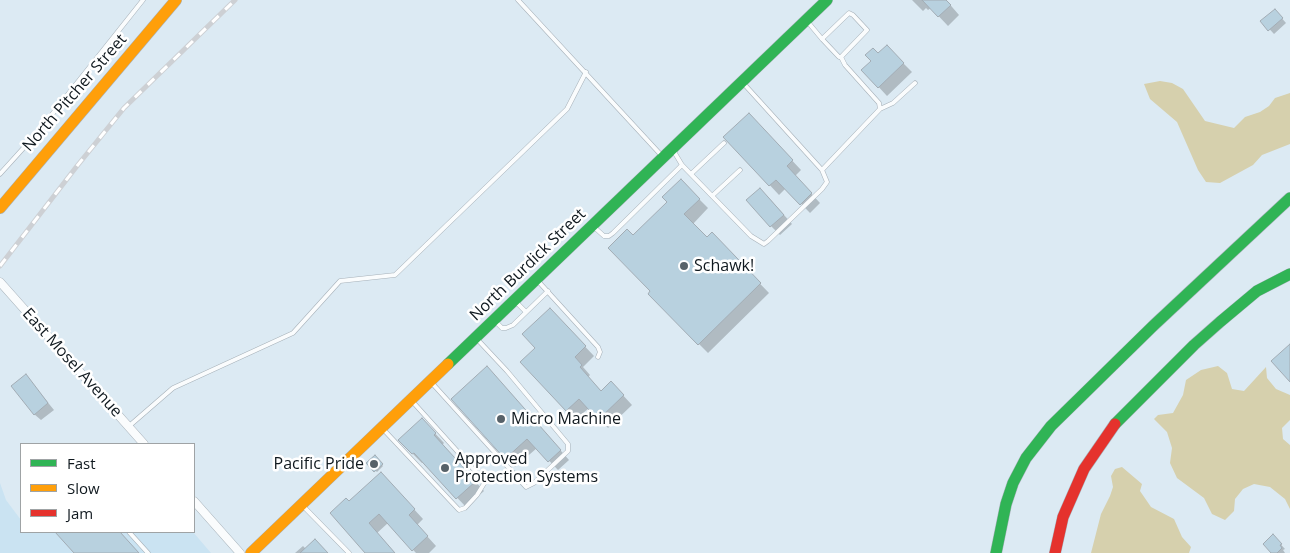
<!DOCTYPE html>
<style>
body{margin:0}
#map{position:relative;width:1290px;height:553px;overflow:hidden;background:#dceaf3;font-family:"Open Sans",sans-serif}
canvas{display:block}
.legend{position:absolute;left:20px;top:443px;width:175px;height:90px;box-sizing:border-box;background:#fff;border:1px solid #9fa3a5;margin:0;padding:6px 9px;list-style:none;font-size:15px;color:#0f181e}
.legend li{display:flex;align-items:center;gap:10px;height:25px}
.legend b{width:25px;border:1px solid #9fa3a5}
</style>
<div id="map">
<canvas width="1290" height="553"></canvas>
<ul class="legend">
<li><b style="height:6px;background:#30b455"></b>Fast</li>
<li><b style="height:6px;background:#ff9f0a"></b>Slow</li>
<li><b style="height:6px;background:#e5322d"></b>Jam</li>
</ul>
</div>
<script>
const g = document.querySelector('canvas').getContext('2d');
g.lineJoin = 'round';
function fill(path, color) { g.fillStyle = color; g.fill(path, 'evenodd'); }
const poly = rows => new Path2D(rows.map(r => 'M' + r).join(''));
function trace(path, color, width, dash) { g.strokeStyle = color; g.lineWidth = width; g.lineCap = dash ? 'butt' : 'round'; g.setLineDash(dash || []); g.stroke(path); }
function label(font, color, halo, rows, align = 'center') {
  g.font = font + ' "Open Sans",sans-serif'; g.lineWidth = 5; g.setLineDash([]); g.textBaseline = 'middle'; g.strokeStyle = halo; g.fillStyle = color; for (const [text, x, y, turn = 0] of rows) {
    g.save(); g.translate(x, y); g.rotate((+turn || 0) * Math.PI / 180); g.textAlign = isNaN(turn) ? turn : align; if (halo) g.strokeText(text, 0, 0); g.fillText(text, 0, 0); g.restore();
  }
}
fill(poly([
 [0,483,6,500,21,520,21,532,193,532,211,553,0,553]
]), '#cae3f2');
fill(poly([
 [1160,81,1172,83,1183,89,1205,121,1234,128,1245,117,1260,112,1269,106,1275,98,1290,93,1290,144,1262,155,1253,165,1220,183,1206,182,1198,170,1177,122,1150,99,1144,84],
 [1218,366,1227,373,1232,389,1244,391,1266,367,1267,378,1276,389,1290,395,1290,420,1282,428,1283,439,1290,445,1290,521,1290,509,1285,499,1270,487,1254,484,1243,489,1235,499,1234,511,1225,520,1212,514,1204,498,1177,478,1170,463,1172,448,1167,432,1154,419,1158,415,1173,413,1183,395,1186,380,1201,370],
 [1122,467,1142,484,1140,491,1151,507,1174,519,1182,537,1191,547,1189,553,1091,553,1101,514,1110,496,1113,487,1111,476,1115,469]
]), '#d6d0ad');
fill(poly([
 [912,0,946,0,959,15,948,26,931,8,928,10,926,8,923,11],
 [1279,15,1286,23,1274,34,1262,21],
 [887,47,912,72,887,96,863,70],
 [758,124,801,170,795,176,820,203,810,213,786,188,779,195,725,137],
 [681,181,708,208,693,224,707,239,712,234,769,293,708,353,649,294,652,292,634,237,669,202],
 [769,198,792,224,780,235,771,226],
 [559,319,594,356,583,367,590,375,588,377,602,392,620,392,632,405,608,428,589,408,576,419,522,362,536,348],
 [496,377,569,460,558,470,537,448,515,467,506,458],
 [32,383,54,410,41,420,34,414],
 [431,429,444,443,442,445,484,491,466,507,423,462,422,463,413,454],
 [375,457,383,466,377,472,368,463],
 [390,483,423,519,417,525,436,546,429,553,416,553,388,523,377,533,395,553,367,553,349,503],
 [57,532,119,532,138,553,75,553],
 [1273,536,1285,549,1283,550,1285,553,1273,553],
 [303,546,306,549,327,553,295,553]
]), '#0003');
const building = poly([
 [922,0,946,0,951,5,938,17,922,0],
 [1275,9,1283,18,1268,31,1260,21,1275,9],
 [887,45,904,63,878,88,861,70,871,61,865,55,873,48,878,53,887,45],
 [749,113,793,160,787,166,812,193,800,205,776,180,769,186,723,137,749,113],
 [681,179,700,199,684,214,707,237,712,232,761,283,698,345,648,294,650,291,608,248,627,229,633,235,667,202,662,197,681,179],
 [760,188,784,215,770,227,746,200,760,188],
 [550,308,586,346,575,357,582,365,580,367,601,391,611,381,624,395,598,420,579,399,566,411,520,362,535,348,522,334,550,308],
 [1290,344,1290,382,1271,361,1290,344],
 [487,366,561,450,548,462,527,439,505,459,451,399,487,366],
 [26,374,48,403,34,415,11,386,26,374],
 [422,418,436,433,434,435,476,481,456,499,414,453,412,454,398,440,422,418],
 [375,455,383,464,374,472,366,463,375,455],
 [381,472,415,509,409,515,428,536,412,551,379,514,369,523,395,553,365,553,330,513,346,498,349,501,381,472],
 [55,532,120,532,139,553,74,553,55,532],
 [1273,534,1282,544,1280,545,1282,548,1277,553,1271,553,1263,544,1273,534],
 [315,539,328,553,300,553,315,539]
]);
fill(building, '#b8d1df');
trace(building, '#a2acb4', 1);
const lane = poly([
 [518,0,662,156],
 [807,21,822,39,839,57,841,57,867,30,853,15,849,13,822,39],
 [880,109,893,103,915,83],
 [673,150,682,165,751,236,764,244,768,241,822,189,827,182,822,170,744,84],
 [822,170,880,109,879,103,845,65,841,57],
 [0,174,38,132,143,0],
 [691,174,724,143],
 [712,196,740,170],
 [594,227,604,236,609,236,613,233,682,165],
 [538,281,598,347,600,352,598,357],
 [516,302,526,312],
 [495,321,502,328,506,328,513,325,548,291],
 [431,382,526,487,534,483,568,451,568,444,507,371,477,339],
 [128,427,173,388,293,333,340,281,395,275,567,109,586,72],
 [383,429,459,510,465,508,477,495,485,482,412,401],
 [303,506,349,553],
 [129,532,148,553]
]);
const street = poly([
 [0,282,144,444],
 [194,501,240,553]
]);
const fast = poly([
 [448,364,827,0],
 [1115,424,1194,345,1220,322,1257,291,1290,274],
 [996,553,1006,504,1013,483,1026,458,1051,426,1153,326,1290,198]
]);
const slow = poly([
 [0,208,176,0],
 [251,553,448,364]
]);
const jam = poly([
 [1055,553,1063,517,1084,469,1115,424]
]);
trace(lane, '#a6b0b8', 5);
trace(street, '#a6b0b8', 9);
trace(fast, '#a6b0b8', 12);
trace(slow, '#a6b0b8', 12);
trace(jam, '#a6b0b8', 12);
trace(lane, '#fafcfd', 4);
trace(street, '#fafcfd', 8);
trace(fast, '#30b455', 11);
trace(slow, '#ff9f0a', 11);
trace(jam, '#e5322d', 11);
const rail = poly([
 [0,266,77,166,124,108,235,0]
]);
trace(rail, '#cdd0d4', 5);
trace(rail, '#fff', 3, [9]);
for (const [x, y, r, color] of [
 [684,266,5,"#576269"],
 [501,419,5,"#576269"],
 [374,464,5,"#576269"],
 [445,468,5,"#576269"]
]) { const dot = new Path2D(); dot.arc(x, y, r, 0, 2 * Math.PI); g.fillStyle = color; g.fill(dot); trace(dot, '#fff', 2); }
label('16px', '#0f181e', '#fff', [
 ["North Pitcher Street",75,93,-49],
 ["North Burdick Street",528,265,-44],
 ["East Mosel Avenue",72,363,48]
]);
label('16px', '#0f181e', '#fff', [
 ["Schawk!",694,266],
 ["Micro Machine",511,419],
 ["Approved",455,459],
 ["Protection Systems",455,477],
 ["Pacific Pride",364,464,"right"]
], 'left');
</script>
